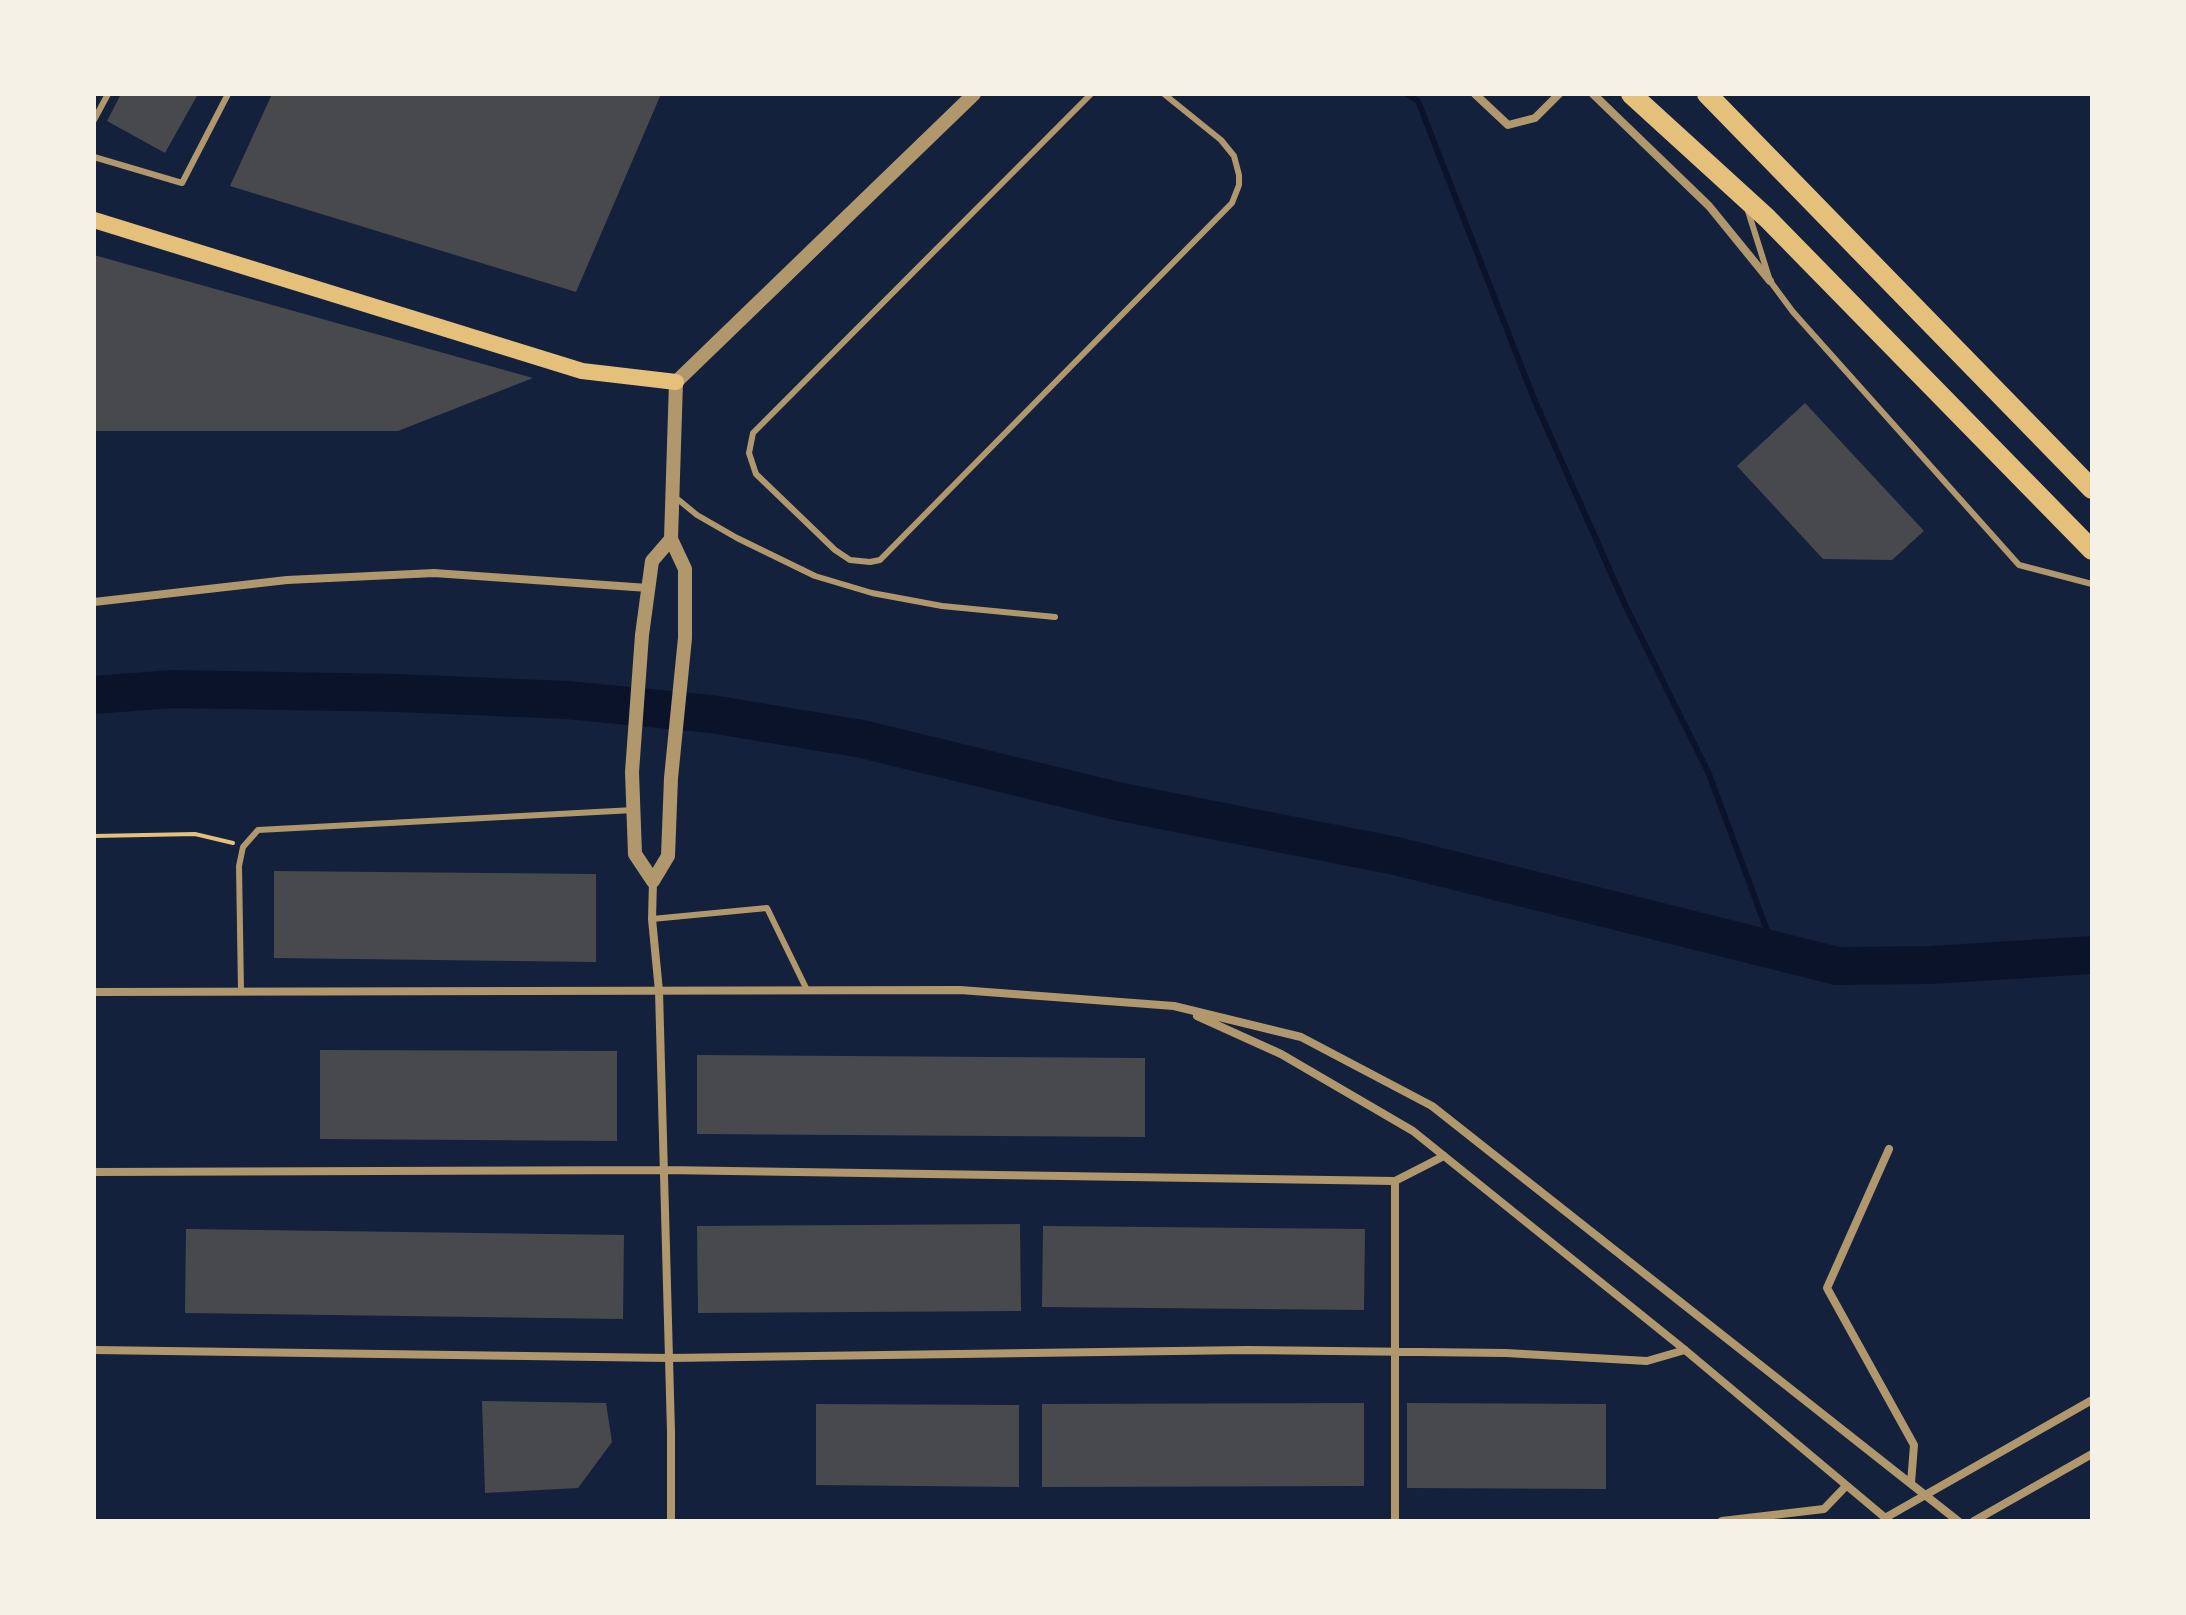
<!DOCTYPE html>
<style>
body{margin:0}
#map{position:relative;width:2186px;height:1615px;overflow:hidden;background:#14213d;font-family:Raleway,sans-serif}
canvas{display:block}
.frame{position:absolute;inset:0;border:96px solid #f6f1e7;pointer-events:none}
</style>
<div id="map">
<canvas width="2186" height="1615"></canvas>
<div class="frame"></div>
</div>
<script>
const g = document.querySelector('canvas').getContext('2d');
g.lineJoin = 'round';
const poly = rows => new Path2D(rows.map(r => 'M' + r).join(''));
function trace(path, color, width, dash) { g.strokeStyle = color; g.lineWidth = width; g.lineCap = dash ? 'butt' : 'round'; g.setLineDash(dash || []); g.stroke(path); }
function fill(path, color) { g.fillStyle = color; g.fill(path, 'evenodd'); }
trace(poly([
 [1407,94,1418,101,1534,399,1626,607,1709,774,1775,952]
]), '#0b132b', 6);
trace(poly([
 [94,695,173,689,398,693,567,700,711,714,862,739,1121,802,1396,856,1837,966,1931,965,2092,955]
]), '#0b132b', 38);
fill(poly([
 [121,94,198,94,165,153,107,121],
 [272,94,661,94,576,292,230,186],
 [94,255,533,378,398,431,94,431],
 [1805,403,1924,531,1892,560,1823,559,1737,466],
 [274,871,596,874,596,962,274,958],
 [320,1050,617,1051,617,1141,320,1139],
 [697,1055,1145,1058,1145,1137,697,1134],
 [1020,1224,1021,1311,698,1313,697,1226],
 [1043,1226,1365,1229,1364,1310,1042,1307],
 [186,1229,624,1235,623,1319,185,1313],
 [482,1401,606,1403,612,1442,578,1488,485,1493],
 [1364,1403,1364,1486,1042,1487,1042,1404],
 [1407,1403,1606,1404,1606,1489,1407,1488],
 [816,1404,1019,1405,1019,1487,816,1485]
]), '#48494c');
trace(poly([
 [94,836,195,834,233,843]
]), '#e5c07b', 4);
trace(poly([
 [1091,94,753,433,749,453,756,474,835,550,850,560,870,562,880,560,1232,203,1239,185,1239,175,1234,156,1221,140,1164,94],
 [94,120,108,94],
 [94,157,182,183,228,94],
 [1748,211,1770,281,1793,312,2019,565,2092,584],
 [675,497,697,515,737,538,815,576,872,593,942,606,1055,617],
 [652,919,767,908,807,990],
 [241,991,239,866,243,847,258,830,634,810]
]), '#b1986c', 6);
trace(poly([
 [1475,94,1508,125,1535,118,1559,94],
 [1593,94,1709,206,1770,281],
 [94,602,287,580,434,573,648,588],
 [653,881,652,919,659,991,671,1432,671,1521],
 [94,992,960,990,1174,1006,1301,1037,1432,1106,1958,1521],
 [1197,1016,1281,1054,1413,1131,1685,1350,1889,1521],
 [1889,1149,1827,1288,1914,1445,1911,1483],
 [94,1172,664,1170,1395,1181,1444,1156],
 [94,1350,669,1358,1247,1350,1506,1353,1647,1361,1685,1350],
 [1885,1518,2092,1400],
 [1395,1521,1395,1181],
 [1722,1521,1824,1509,1846,1486],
 [1974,1521,2092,1454]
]), '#b1986c', 8);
trace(poly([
 [671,539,652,561,642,635,632,772,635,854,653,881,668,856,671,778,685,638,685,569,671,539,676,382,974,94]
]), '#b1986c', 14);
trace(poly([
 [94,220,582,371,676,382]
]), '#e5c07b', 16);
trace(poly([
 [1631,94,1767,218,2092,550],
 [1707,94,2092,489]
]), '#e5c07b', 20);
</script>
